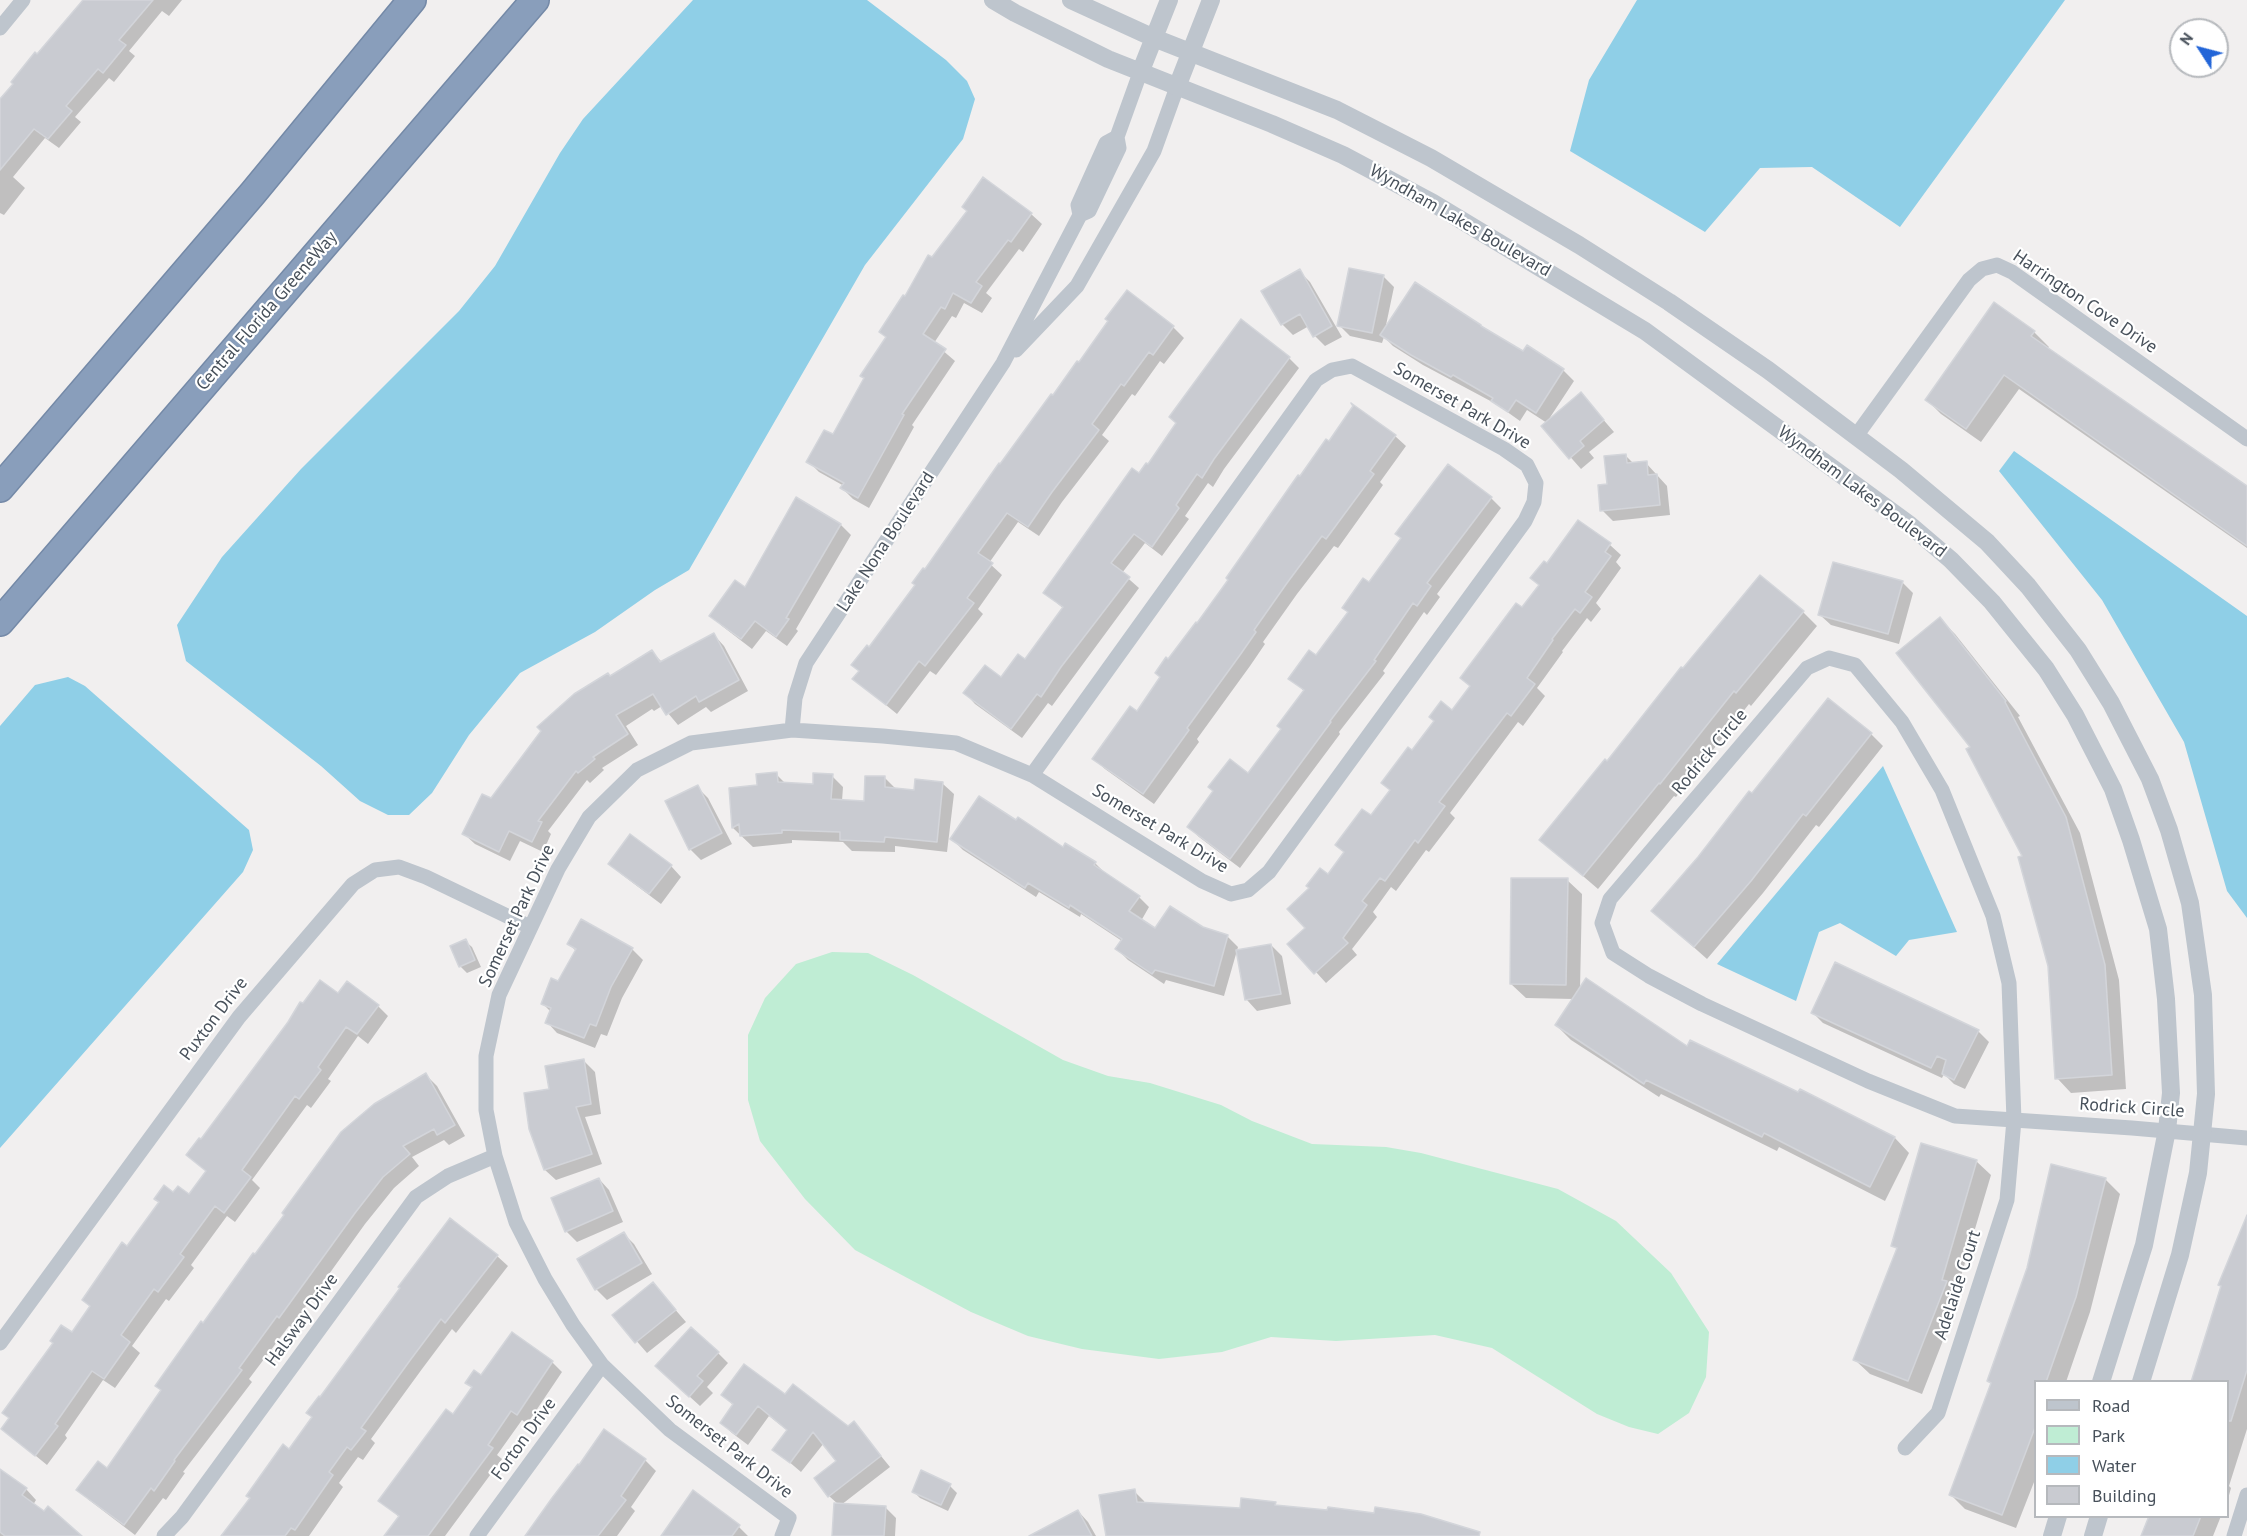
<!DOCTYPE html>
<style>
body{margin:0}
#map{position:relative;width:2247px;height:1536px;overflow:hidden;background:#f1efef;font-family:"PT Sans",sans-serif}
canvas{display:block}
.legend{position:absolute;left:2034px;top:1380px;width:195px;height:138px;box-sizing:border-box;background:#fff;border:2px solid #b6b9bd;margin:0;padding:8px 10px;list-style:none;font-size:18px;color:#48515b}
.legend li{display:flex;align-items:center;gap:12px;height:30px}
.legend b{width:30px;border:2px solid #b6b9bd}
.north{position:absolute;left:2169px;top:18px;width:60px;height:60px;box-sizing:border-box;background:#fff;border:2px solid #b6b9bd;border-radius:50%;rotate:306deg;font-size:16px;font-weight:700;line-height:24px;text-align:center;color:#48515b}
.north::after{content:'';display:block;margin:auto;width:21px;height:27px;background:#2265d8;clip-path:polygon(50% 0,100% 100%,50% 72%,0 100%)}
</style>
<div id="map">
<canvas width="2247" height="1536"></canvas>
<ul class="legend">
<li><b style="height:8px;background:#bec5cd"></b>Road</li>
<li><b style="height:16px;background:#bfedd4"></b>Park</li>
<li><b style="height:16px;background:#8fcfe7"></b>Water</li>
<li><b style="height:16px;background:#c9cbd1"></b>Building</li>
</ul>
<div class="north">N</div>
</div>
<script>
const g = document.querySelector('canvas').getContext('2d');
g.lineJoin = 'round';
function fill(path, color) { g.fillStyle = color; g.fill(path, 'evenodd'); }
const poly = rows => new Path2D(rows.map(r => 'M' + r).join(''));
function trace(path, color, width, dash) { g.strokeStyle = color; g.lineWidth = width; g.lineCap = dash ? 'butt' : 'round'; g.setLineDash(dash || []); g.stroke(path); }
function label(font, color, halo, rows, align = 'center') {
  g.font = font + ' "PT Sans",sans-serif'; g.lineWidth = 4.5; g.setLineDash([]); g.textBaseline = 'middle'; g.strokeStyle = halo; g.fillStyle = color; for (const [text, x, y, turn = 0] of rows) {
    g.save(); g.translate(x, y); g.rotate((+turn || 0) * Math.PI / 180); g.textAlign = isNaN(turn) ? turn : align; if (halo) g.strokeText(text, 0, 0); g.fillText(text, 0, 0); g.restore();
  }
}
fill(poly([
 [832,952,868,953,913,975,1063,1060,1108,1076,1150,1083,1221,1105,1252,1121,1312,1144,1386,1147,1421,1153,1558,1189,1616,1221,1671,1273,1709,1332,1706,1377,1689,1413,1658,1434,1629,1427,1597,1414,1492,1348,1435,1335,1336,1341,1271,1337,1222,1352,1159,1359,1082,1349,1028,1336,971,1312,855,1250,805,1199,760,1141,748,1100,748,1035,765,998,796,964]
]), '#bfedd4');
fill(poly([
 [693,0,867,0,946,60,967,81,975,99,963,139,865,265,689,570,655,590,595,632,520,673,469,735,432,793,409,815,388,815,360,801,321,766,186,661,177,625,222,557,301,469,459,311,495,266,560,153,583,119],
 [1637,0,2065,0,1900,227,1812,167,1760,168,1705,232,1570,151,1589,80],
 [2014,451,2247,616,2247,918,2227,891,2184,742,2102,600,1999,471],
 [68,677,85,686,249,830,253,850,243,872,0,1148,0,726,35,685],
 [1883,766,1957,932,1909,940,1896,956,1840,923,1819,932,1796,1001,1717,964]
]), '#8fcfe7');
fill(poly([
 [85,0,182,0,169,16,162,11,129,51,135,56,114,82,109,78,75,117,81,122,59,148,45,138,13,177,25,188,4,215,0,213,0,103],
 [1031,214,1042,224,1023,252,1019,249,986,293,992,298,982,313,964,303,956,318,952,316,934,343,955,361,912,425,914,427,869,508,853,499,842,488,844,486,819,472,808,461,833,436,887,338,881,332,932,259],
 [1299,271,1310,282,1342,337,1325,346,1315,336,1309,326,1293,335,1282,324,1263,292],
 [1383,276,1394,287,1385,330,1481,326,1524,353,1563,370,1574,381,1549,419,1581,394,1614,432,1589,452,1594,458,1581,469,1543,426,1547,423,1527,410,1520,421,1496,404,1423,365,1393,346,1384,337,1382,343,1350,336,1339,325],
 [1127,292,1173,327,1184,338,1164,364,1160,361,1135,396,1132,394,1102,435,1109,441,1062,502,1039,536,1018,522,989,563,1002,575,978,609,983,614,936,675,930,671,897,714,854,679,860,671,870,649,1053,397,1080,364],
 [1994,304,2034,332,2049,347,2047,349,2247,488,2247,548,2019,389,1981,442,1941,414,1927,400],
 [1289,358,1299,368,1224,469,1213,487,1208,483,1185,516,1189,519,1162,556,1145,543,1122,573,1139,588,1052,706,1048,703,1022,738,975,704,965,693,1001,679,1025,661,1064,609,1045,593,1140,475],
 [1395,436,1406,446,1380,482,1383,485,1338,548,1334,546,1297,594,1263,642,1265,644,1250,666,1197,739,1199,742,1154,804,1105,769,1094,759,1137,713,1161,678,1169,661],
 [1626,456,1634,464,1646,463,1667,486,1670,515,1613,521,1602,510,1609,485],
 [1491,498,1501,508,1437,594,1440,597,1427,615,1424,612,1383,671,1385,673,1339,732,1340,734,1240,868,1199,837,1189,827,1249,775,1282,729,1305,692,1290,678,1316,657,1369,585],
 [1578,522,1610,545,1621,555,1616,562,1621,568,1596,603,1601,609,1591,622,1587,618,1562,651,1563,652,1537,688,1545,696,1523,726,1518,722,1450,813,1455,818,1429,852,1426,850,1396,891,1391,887,1373,912,1377,917,1352,949,1357,955,1326,983,1316,972,1307,928,1328,876,1391,791,1412,752,1453,712,1471,687,1462,678,1540,586,1547,565],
 [841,525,851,535,796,629,798,631,787,646,766,631,752,649,722,626,711,616,745,589],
 [1902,582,1913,593,1899,644,1831,625,1820,615],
 [1803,612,1817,626,1751,706,1749,704,1676,797,1674,796,1598,889,1541,840,1608,763],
 [1940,619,1955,634,2020,716,2018,717,2080,833,2119,980,2126,1089,2071,1093,2057,1078,2049,965,2024,857,1973,748],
 [714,635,724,646,748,691,711,712,706,707,678,725,662,706,654,711,652,709,626,726,638,745,602,768,604,770,590,783,587,780,548,831,551,834,543,852,520,841,510,861,475,844,464,834,491,800,610,678,652,652,663,663],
 [1871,734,1883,746,1819,827,1816,825,1763,893,1707,959,1653,911,1752,795],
 [776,774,786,784,814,785,832,776,843,787,842,801,865,803,884,777,895,788,915,792,943,784,954,794,947,852,895,846,895,852,852,851,843,842,792,840,792,843,753,847,733,828,730,789,758,786],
 [697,787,708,798,732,844,701,860,690,849],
 [1016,822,1064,849,1066,845,1095,863,1106,874,1139,897,1149,907,1141,921,1155,930,1202,929,1227,936,1238,947,1224,996,1166,980,1164,984,1128,960,1117,949,1122,941,1081,914,1080,917,1039,892,1036,897,963,850,952,839],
 [610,864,671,866,681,877,661,904,621,874],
 [1567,880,1582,894,1580,989,1688,1048,1799,1094,1801,1091,1895,1138,1909,1153,1885,1201,1779,1147,1777,1151,1661,1094,1659,1097,1571,1040,1556,1025,1574,999,1526,998,1511,984],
 [465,941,472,947,481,967,467,973,460,966],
 [569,944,632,949,643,960,622,998,607,1036,601,1034,595,1048,557,1033,547,1022,551,1012,543,1004,559,982,576,951],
 [1271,945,1282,956,1291,1004,1257,1011,1247,1000,1238,952],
 [338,995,378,1006,388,1016,368,1044,358,1036,328,1079,331,1081,311,1108,307,1105,252,1180,260,1188,235,1222,227,1216,191,1265,194,1268,169,1301,166,1299,132,1346,140,1353,115,1388,103,1380,65,1435,67,1438,47,1465,3,1429,91,1308,84,1300,174,1194,189,1196,207,1172,188,1155],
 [1812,1012,1978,1031,1989,1042,1965,1089,1954,1084,1944,1074,1942,1078,1823,1023],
 [584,1061,595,1072,601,1114,585,1117,602,1164,556,1180,545,1170,531,1129,550,1090],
 [426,1075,437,1086,465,1136,449,1145,444,1140,412,1157,419,1166,394,1188,365,1224,291,1327,289,1326,249,1379,252,1382,183,1472,185,1473,166,1500,163,1498,135,1535,89,1500,78,1489,107,1470,162,1391,203,1325,255,1256],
 [1976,1161,1991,1175,1956,1293,1960,1297,1922,1394,1870,1374,1855,1360,1898,1250,1893,1245],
 [2052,1166,2105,1179,2120,1194,2090,1312,2066,1382,2036,1382,2036,1477,2016,1528,1965,1509,1951,1495,1992,1384,1989,1381,2027,1268],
 [599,1179,609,1190,623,1222,577,1242,566,1231],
 [2247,1217,2247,1429,2229,1486,2231,1488,2228,1499,2228,1382,2222,1286],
 [624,1234,634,1244,652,1274,607,1300,597,1290,579,1259],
 [497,1256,508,1266,456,1333,452,1329,422,1369,371,1439,375,1443,363,1460,358,1457,339,1483,343,1487,309,1536,223,1536,289,1451],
 [653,1284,686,1322,647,1353,614,1315],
 [513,1334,552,1362,562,1372,527,1424,522,1420,497,1455,502,1459,445,1536,386,1536,399,1517,380,1500,453,1416,473,1388,467,1382,481,1377],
 [718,1353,728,1363,707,1387,713,1393,700,1406,668,1377],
 [723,1395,786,1396,848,1427,854,1423,890,1467,841,1505,886,1508,896,1518,895,1536,833,1536,839,1505,829,1496,838,1461,824,1443,801,1472,774,1449,788,1431,769,1416,748,1445,732,1433,722,1423,734,1406],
 [605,1431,645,1460,656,1471,631,1507,635,1511,617,1536,527,1536],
 [0,1471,26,1489,36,1500,33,1505,80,1536,0,1536],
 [950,1486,957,1493,948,1511,920,1498,913,1491],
 [1134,1491,1144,1501,1145,1504,1241,1510,1275,1504,1278,1507,1466,1536,1107,1536],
 [1078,1511,1088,1522,1096,1536,1052,1536],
 [2151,1516,2221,1516,2213,1536,2143,1536],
 [739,1527,748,1536,663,1536]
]), '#0003');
const building = poly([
 [83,0,153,0,119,40,126,45,103,73,98,69,66,106,72,111,48,139,34,129,0,170,0,99,13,84,11,82,35,52,37,54,83,0],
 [983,177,1032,213,1011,242,1008,240,976,282,982,286,971,303,953,293,945,309,941,307,923,334,946,349,902,414,904,415,858,498,840,488,844,483,806,462,824,430,833,434,864,378,860,376,886,337,879,332,903,295,905,296,928,255,932,257,967,211,962,207,983,177],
 [1349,268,1384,275,1372,333,1337,326,1349,268],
 [1300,269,1332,326,1313,337,1300,314,1281,325,1261,291,1300,269],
 [1415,282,1481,325,1481,326,1523,351,1527,345,1564,369,1536,413,1516,400,1508,412,1491,401,1493,398,1453,375,1451,377,1411,355,1380,335,1415,282],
 [1127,290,1174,326,1153,355,1149,352,1124,386,1121,384,1092,424,1099,430,1052,492,1028,527,1007,513,978,553,993,563,967,598,974,603,925,666,919,661,886,705,852,679,859,671,851,665,867,645,869,647,915,585,912,583,923,568,925,569,999,463,1000,464,1051,394,1053,395,1077,361,1079,362,1108,321,1105,319,1127,290],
 [1994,302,2035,331,2031,336,2247,486,2247,546,2004,375,1966,429,1925,400,1994,302],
 [1241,319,1290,357,1214,459,1202,478,1197,474,1176,505,1179,508,1152,547,1134,534,1111,563,1130,577,1061,667,1041,697,1037,694,1011,729,963,693,985,665,1001,677,1018,654,1025,659,1063,607,1043,593,1132,468,1139,473,1146,463,1148,464,1176,423,1169,417,1241,319],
 [1581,392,1604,420,1580,441,1584,446,1569,459,1541,426,1581,392],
 [1351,403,1396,435,1370,471,1374,474,1326,539,1322,536,1287,583,1254,630,1256,632,1240,655,1187,728,1189,730,1143,794,1092,759,1130,706,1137,711,1160,677,1155,673,1166,657,1168,659,1196,622,1197,623,1228,580,1226,578,1298,475,1300,476,1326,439,1329,441,1353,406,1351,403],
 [1626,454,1627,463,1647,461,1648,475,1657,474,1660,505,1600,511,1598,485,1607,484,1604,456,1626,454],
 [1448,464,1492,497,1427,583,1431,586,1417,606,1413,603,1374,660,1376,661,1330,721,1331,722,1230,859,1187,827,1213,791,1208,787,1230,759,1248,773,1281,729,1277,726,1304,690,1288,679,1309,650,1316,655,1348,612,1342,608,1363,578,1369,582,1401,538,1395,534,1448,464],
 [796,497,841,524,786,618,789,619,776,637,755,621,741,639,709,616,735,580,745,587,796,497],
 [1578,520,1611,543,1605,552,1611,556,1585,592,1592,597,1580,613,1575,609,1552,639,1553,640,1527,678,1535,684,1511,716,1507,713,1439,802,1445,806,1418,843,1415,840,1385,881,1380,878,1362,901,1367,905,1343,938,1348,943,1314,974,1287,944,1305,928,1287,909,1309,888,1306,886,1320,868,1328,874,1344,852,1335,845,1362,809,1371,815,1390,790,1381,783,1408,747,1412,750,1434,721,1429,717,1441,701,1452,710,1470,686,1460,678,1516,603,1522,607,1539,585,1530,578,1544,561,1547,563,1578,520],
 [1833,562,1903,581,1888,634,1818,615,1833,562],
 [1760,575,1804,611,1736,693,1734,691,1660,784,1659,783,1583,876,1539,840,1605,759,1607,761,1681,667,1683,668,1760,575],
 [1940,617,2006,701,2005,702,2066,817,2105,965,2112,1075,2055,1079,2048,966,2018,857,2022,856,1966,749,1970,747,1896,653,1940,617],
 [714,633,739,680,699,702,696,696,666,715,653,694,616,715,628,734,593,757,595,759,578,773,576,771,538,821,542,822,532,842,509,831,499,852,462,834,482,794,491,798,541,731,537,727,574,694,608,673,610,676,652,650,660,662,714,633],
 [1828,698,1872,733,1806,816,1803,814,1751,881,1694,947,1651,911,1698,857,1749,791,1752,793,1828,698],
 [777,772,778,782,813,784,813,773,833,774,831,799,864,801,865,776,885,776,885,787,914,790,915,779,943,782,937,842,885,837,884,842,840,840,840,832,782,830,782,833,740,836,739,824,732,828,729,788,757,785,756,774,777,772],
 [698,785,722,833,689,850,665,801,698,785],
 [979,796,1016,820,1018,817,1063,847,1065,843,1096,862,1094,865,1140,896,1129,911,1155,928,1170,906,1203,927,1228,935,1214,986,1155,970,1152,974,1115,949,1122,939,1070,905,1069,908,1028,883,1025,888,950,839,979,796],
 [630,834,672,865,649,894,608,864,630,834],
 [1511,878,1568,878,1566,985,1510,984,1511,878],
 [581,919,633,948,611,987,596,1026,590,1024,584,1038,545,1023,551,1008,541,1004,551,978,558,981,576,949,567,944,581,919],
 [466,939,475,960,459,967,450,946,466,939],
 [1271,944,1281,994,1245,1000,1236,950,1271,944],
 [1835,962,1979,1030,1954,1080,1942,1074,1946,1060,1937,1056,1931,1068,1811,1013,1835,962],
 [1586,978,1687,1046,1690,1040,1798,1092,1800,1089,1895,1137,1870,1187,1764,1133,1762,1137,1646,1080,1644,1084,1555,1025,1586,978],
 [320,980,338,993,347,981,379,1005,357,1034,346,1027,318,1067,321,1070,299,1099,295,1096,242,1170,251,1177,224,1213,215,1206,180,1254,184,1257,158,1292,154,1289,121,1335,130,1342,104,1379,92,1371,55,1424,58,1426,35,1456,1,1429,9,1418,2,1413,53,1343,50,1341,61,1325,72,1332,90,1306,82,1300,122,1242,127,1246,159,1202,154,1199,164,1185,173,1192,178,1186,189,1194,206,1171,186,1155,199,1138,201,1139,288,1022,300,1002,303,1003,320,980],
 [584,1059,591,1104,576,1107,592,1154,544,1170,529,1129,524,1093,549,1089,545,1066,584,1059],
 [426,1073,455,1125,437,1135,434,1129,403,1146,410,1154,383,1177,355,1213,279,1318,277,1316,239,1368,242,1370,174,1460,175,1461,154,1491,151,1488,124,1525,76,1490,98,1461,107,1468,161,1390,155,1386,201,1321,203,1323,253,1253,255,1254,284,1215,282,1213,341,1132,374,1104,426,1073],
 [1921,1143,1977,1160,1942,1280,1947,1281,1908,1381,1853,1360,1897,1248,1891,1246,1921,1143],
 [2051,1164,2106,1178,2076,1297,2046,1382,2036,1382,2036,1425,2002,1515,1949,1495,1991,1383,1987,1381,2027,1268,2051,1164],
 [599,1178,613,1211,565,1232,551,1198,599,1178],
 [2247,1215,2247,1370,2231,1421,2228,1421,2228,1382,2191,1382,2221,1286,2218,1285,2247,1215],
 [450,1218,498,1255,445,1323,441,1319,411,1359,361,1428,366,1431,351,1450,347,1447,329,1472,333,1475,295,1530,291,1528,285,1536,221,1536,250,1498,246,1496,283,1444,289,1449,312,1417,306,1413,319,1396,320,1397,400,1288,398,1287,450,1218],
 [624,1232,642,1263,595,1290,577,1259,624,1232],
 [653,1282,676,1310,635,1343,612,1315,653,1282],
 [691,1327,719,1352,697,1376,703,1381,689,1397,655,1366,691,1327],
 [512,1332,553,1361,517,1415,511,1411,488,1445,493,1448,428,1536,384,1536,399,1516,378,1501,446,1409,453,1414,472,1387,465,1383,474,1370,481,1375,512,1332],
 [744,1364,785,1394,793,1384,848,1426,854,1421,881,1456,828,1497,814,1478,836,1461,813,1432,790,1463,772,1450,787,1430,758,1406,736,1435,720,1423,733,1404,721,1395,744,1364],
 [604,1429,646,1459,621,1496,626,1500,598,1536,525,1536,552,1498,578,1464,579,1465,604,1429],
 [0,1469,27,1488,22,1495,44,1511,48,1506,82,1536,5,1536,0,1532,0,1469],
 [921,1470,951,1484,941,1505,912,1492,921,1470],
 [1135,1489,1137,1502,1240,1508,1241,1498,1276,1502,1275,1505,1327,1510,1328,1507,1374,1513,1375,1507,1421,1514,1480,1532,1479,1536,1106,1536,1099,1495,1135,1489],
 [693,1490,740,1525,732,1536,661,1536,693,1490],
 [834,1503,886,1506,884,1536,832,1536,834,1503],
 [1078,1510,1092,1536,1029,1536,1078,1510],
 [2149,1516,2201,1516,2193,1536,2141,1536,2149,1516]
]);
fill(building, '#c9cbd1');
trace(building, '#d3d5da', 1.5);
const motorway = poly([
 [0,488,253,193,412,0],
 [0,622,535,0]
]);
trace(motorway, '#7489a7', 30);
trace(poly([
 [0,28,23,0],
 [1080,215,1089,211,1119,148,1117,137,1140,73],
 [1016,350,1077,286,1154,151,1177,87],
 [1856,436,1969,280,1982,269,1997,265,2012,272,2247,439],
 [792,730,795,698,806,663,1003,363,1080,215,1078,205,1106,143,1117,137],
 [0,1343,239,1017,353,884,375,870,399,867,426,877,530,927],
 [1905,1448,1938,1413,2007,1200,2014,1120,1955,1116,1868,1081,1702,1004,1649,976,1613,953,1602,923,1610,899,1807,668,1829,658,1855,665,1902,722,1942,790,1993,916,2009,983,2014,1120,2132,1128,2247,1138],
 [164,1536,182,1517,416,1197,448,1176,495,1156],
 [477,1536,602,1365],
 [782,1536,789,1518,670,1430,602,1365,573,1325,545,1279,516,1222,495,1156,486,1110,486,1056,499,995,558,869,589,817,637,770,691,743,792,730,883,736,956,743,1032,775,1202,881,1231,894,1248,890,1269,872,1525,521,1534,502,1536,483,1527,465,1504,449,1352,366,1332,370,1316,380,1032,775],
 [2234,1536,2247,1495]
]), '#bec5cd', 15);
trace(poly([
 [993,0,1015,13,1108,59,1272,124,1343,155,1433,203,1645,331,1910,525,1951,560,1992,602,2046,669,2075,715,2113,789,2131,840,2158,929,2166,999,2171,1093,2167,1130,2144,1245,2101,1382],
 [1071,0,1154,38,1337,110,1431,158,1579,245,1669,302,1768,370,1901,470,1987,542,2028,586,2078,650,2111,703,2150,779,2169,830,2190,903,2203,995,2206,1094,2198,1173,2180,1255,2141,1382],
 [1140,73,1169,0],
 [1177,87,1211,0],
 [2052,1536,2058,1516],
 [2093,1536,2099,1516]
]), '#bec5cd', 18);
trace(motorway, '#899ebb', 27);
label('18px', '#48515b', '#fff', [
 ["Wyndham Lakes Boulevard",1460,221,30],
 ["Harrington Cove Drive",2085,302,34],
 ["Central Florida GreeneWay",267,311,-49],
 ["Somerset Park Drive",1462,406,30],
 ["Wyndham Lakes Boulevard",1862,492,37],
 ["Lake Nona Boulevard",886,542,-57],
 ["Rodrick Circle",1710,752,-50],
 ["Somerset Park Drive",1160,829,31],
 ["Somerset Park Drive",517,916,-65],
 ["Puxton Drive",214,1019,-53],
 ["Rodrick Circle",2132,1108,4],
 ["Adelaide Court",1958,1285,-72],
 ["Halsway Drive",302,1320,-54],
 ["Forton Drive",524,1439,-54],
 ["Somerset Park Drive",729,1447,38]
]);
</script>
